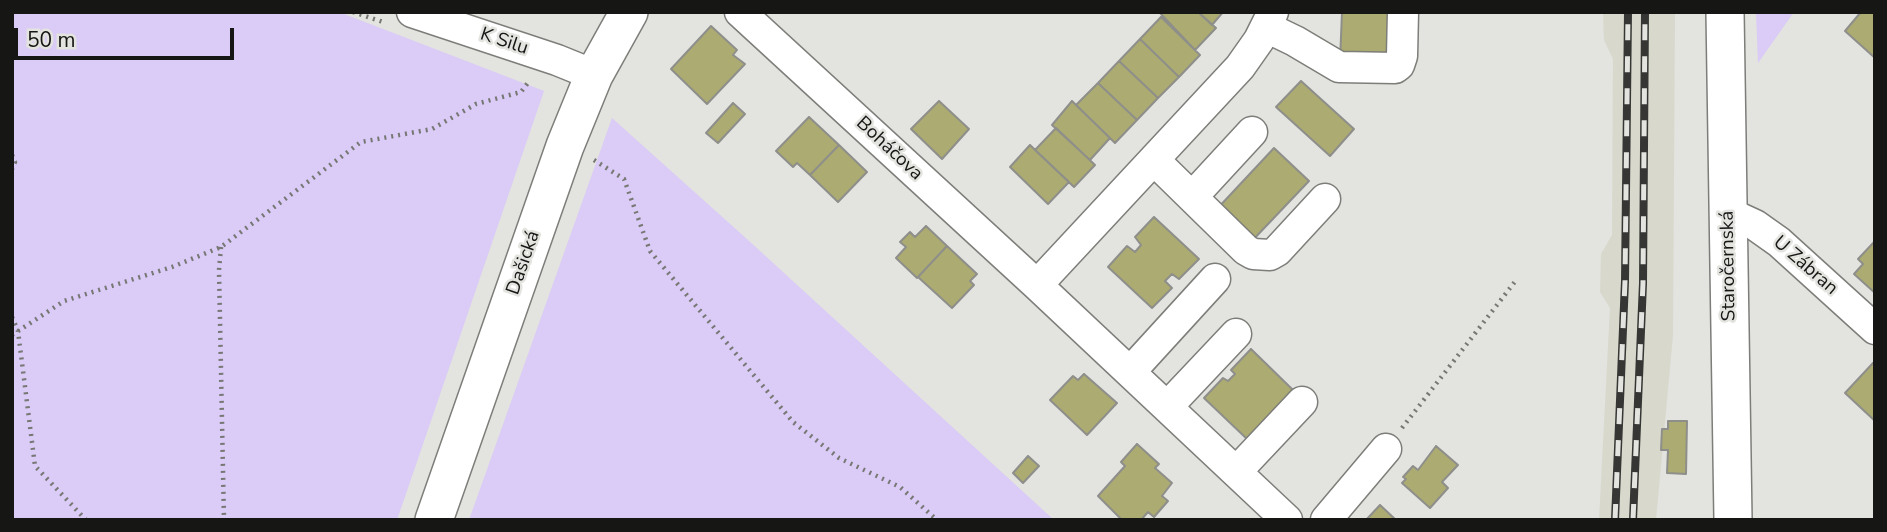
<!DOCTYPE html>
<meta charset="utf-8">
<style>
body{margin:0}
#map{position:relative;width:1887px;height:532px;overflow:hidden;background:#e3e3df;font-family:"Nunito Sans",sans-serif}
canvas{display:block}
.frame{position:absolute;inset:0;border:14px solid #161615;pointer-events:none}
.scale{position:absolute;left:14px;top:28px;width:220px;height:32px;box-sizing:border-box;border:4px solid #161615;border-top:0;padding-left:9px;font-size:21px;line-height:24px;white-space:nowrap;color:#161615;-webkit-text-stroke:5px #e3e3df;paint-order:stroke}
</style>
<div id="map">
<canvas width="1887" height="532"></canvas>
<div class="frame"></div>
<div class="scale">50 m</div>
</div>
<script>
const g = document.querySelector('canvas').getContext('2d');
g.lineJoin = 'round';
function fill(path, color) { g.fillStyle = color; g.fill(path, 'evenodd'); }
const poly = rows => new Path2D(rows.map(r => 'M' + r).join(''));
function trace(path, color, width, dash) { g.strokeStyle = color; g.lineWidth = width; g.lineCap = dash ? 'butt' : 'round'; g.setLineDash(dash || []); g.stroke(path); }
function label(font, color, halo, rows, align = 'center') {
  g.font = font + ' "Nunito Sans",sans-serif'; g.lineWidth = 5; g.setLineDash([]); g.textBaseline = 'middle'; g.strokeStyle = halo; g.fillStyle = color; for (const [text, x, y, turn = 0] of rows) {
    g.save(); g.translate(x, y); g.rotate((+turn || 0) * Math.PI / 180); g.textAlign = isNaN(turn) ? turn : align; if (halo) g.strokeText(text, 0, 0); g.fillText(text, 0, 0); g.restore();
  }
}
fill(poly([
 [1603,12,1675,12,1673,335,1656,520,1599,520,1610,308,1600,292,1601,254,1612,235,1613,59,1604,40]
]), '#d8d8cd');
fill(poly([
 [12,12,339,12,544,91,397,520,12,520],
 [1756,12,1794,12,1758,63],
 [612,118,748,240,1054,520,469,520]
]), '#dacbf7');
const building = poly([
 [1159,12,1198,12,1216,28,1195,50,1159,12],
 [1198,12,1223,12,1212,25,1198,12],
 [1342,12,1388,12,1388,61,1340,61,1342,12],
 [1861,12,1875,12,1875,58,1845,31,1861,12],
 [1161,17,1200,55,1179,77,1140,39,1161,17],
 [711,26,737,50,733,55,745,64,707,104,671,69,711,26],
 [1140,39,1179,77,1158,98,1119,61,1140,39],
 [1119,61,1158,98,1137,120,1098,83,1119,61],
 [1301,81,1354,129,1330,156,1276,107,1301,81],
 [1098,83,1137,120,1115,143,1076,105,1098,83],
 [939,101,969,129,942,159,911,129,939,101],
 [1072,101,1110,138,1090,160,1052,125,1072,101],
 [733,103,745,114,718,143,706,133,733,103],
 [809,117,839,145,810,175,797,163,793,167,776,151,809,117],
 [1056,128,1095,165,1074,187,1035,150,1056,128],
 [839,145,867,172,838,202,810,175,839,145],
 [1030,145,1069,182,1048,204,1010,167,1030,145],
 [1274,148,1309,181,1250,243,1216,210,1274,148],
 [1154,217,1199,259,1179,279,1172,274,1165,281,1172,288,1152,308,1108,267,1127,246,1135,252,1141,245,1135,237,1154,217],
 [926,226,947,246,917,278,896,258,906,247,900,242,910,232,915,237,926,226],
 [1875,241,1875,293,1854,274,1863,264,1858,259,1875,241],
 [947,246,977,274,970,281,974,285,952,308,918,277,947,246],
 [1251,349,1293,390,1247,439,1204,398,1223,378,1228,381,1235,374,1231,370,1251,349],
 [1873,363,1875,365,1875,421,1845,393,1873,363],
 [1084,374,1117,403,1087,435,1050,400,1073,376,1078,380,1084,374],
 [1668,421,1687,421,1686,474,1667,473,1668,450,1661,450,1662,429,1668,429,1668,421],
 [1137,444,1159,464,1155,468,1172,483,1162,496,1168,501,1154,517,1148,512,1141,520,1122,520,1098,496,1125,466,1121,462,1137,444],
 [1436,446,1458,465,1442,482,1448,488,1430,508,1402,483,1406,479,1403,477,1413,466,1418,470,1436,446],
 [1028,456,1039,466,1023,483,1013,473,1028,456],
 [1380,505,1396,520,1366,520,1380,505]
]);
fill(building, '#acab71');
trace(building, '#8e8e8b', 2);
const minor = poly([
 [412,12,557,60,594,75],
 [740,12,1037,285,1287,520],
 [1266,27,1295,41,1339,67,1395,68,1399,65,1402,56,1403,12],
 [1154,160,1246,250,1253,254,1270,255,1277,251,1325,199],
 [1192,197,1252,132],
 [1729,213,1755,225,1779,242,1875,329],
 [1037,285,1240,67,1259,40,1273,12],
 [1130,372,1215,279],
 [1167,407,1236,334],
 [1236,472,1302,402],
 [1326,520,1386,449]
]);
const major = poly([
 [1725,12,1733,520],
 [434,520,565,146,594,75,629,12]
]);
trace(minor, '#7d7d7a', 33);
trace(major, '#7d7d7a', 40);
trace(poly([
 [353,12,386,23],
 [12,155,15,162,12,169],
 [594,160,624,179,650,251,793,422,839,458,900,487,937,520],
 [221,247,219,270,224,520],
 [12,317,18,331,35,466,86,520],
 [12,335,64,301,172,267,221,247,361,142,432,129,476,104,521,92,530,80],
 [1402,428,1517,279]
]), '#777774', 4.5, [2, 5]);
trace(minor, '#fff', 30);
trace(major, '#fff', 37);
const rail = poly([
 [1615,520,1625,281,1628,12],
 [1633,520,1643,283,1645,12]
]);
trace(rail, '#363634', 8);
trace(rail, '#e3e3df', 5, [16]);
label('19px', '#161615', '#e3e3df', [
 ["K Silu",504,42,18],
 ["Boháčova",889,149,43],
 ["Dašická",524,263,-71],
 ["Staročernská",1729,266,-91],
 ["U Zábran",1805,266,41]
]);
</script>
